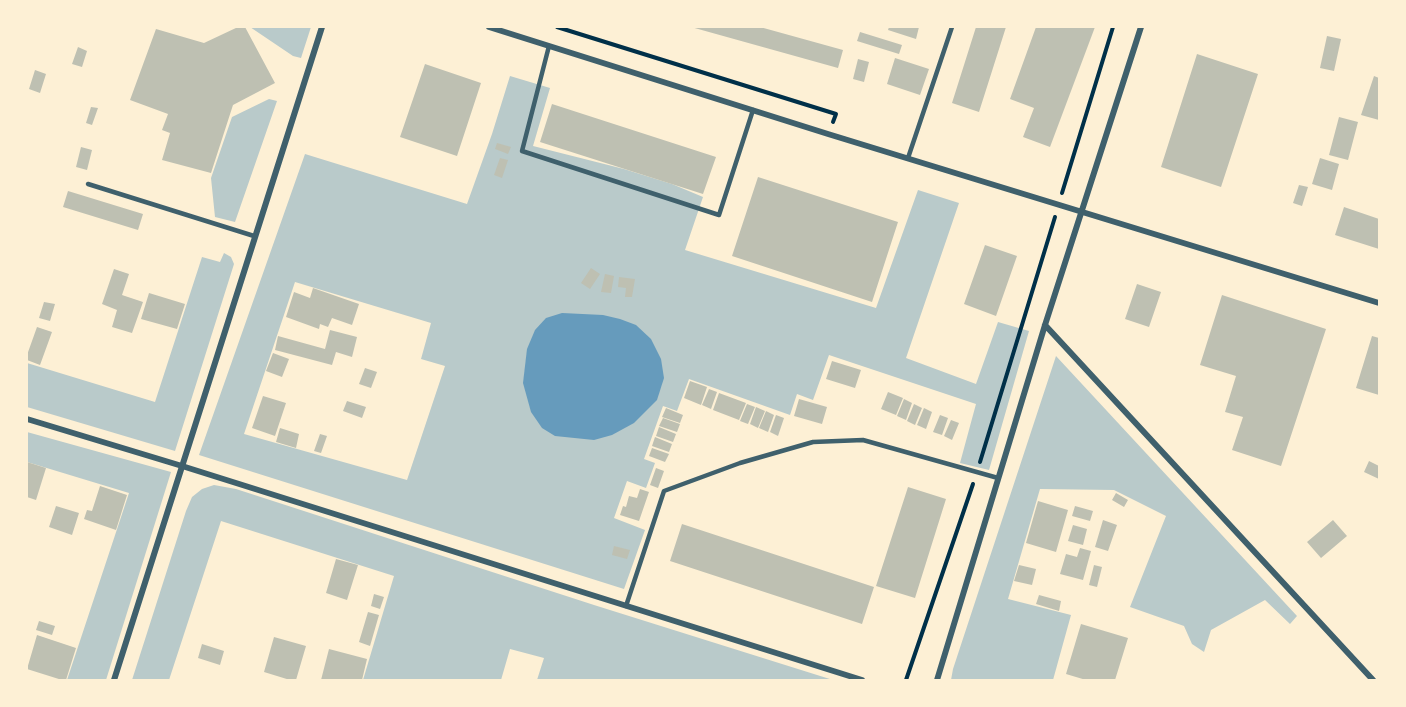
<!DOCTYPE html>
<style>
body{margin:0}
#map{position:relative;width:1406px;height:707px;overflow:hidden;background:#fdf0d5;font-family:Georgia,serif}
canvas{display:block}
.frame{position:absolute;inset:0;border:28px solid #fdf0d5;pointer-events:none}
</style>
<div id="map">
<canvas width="1406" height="707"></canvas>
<div class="frame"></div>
</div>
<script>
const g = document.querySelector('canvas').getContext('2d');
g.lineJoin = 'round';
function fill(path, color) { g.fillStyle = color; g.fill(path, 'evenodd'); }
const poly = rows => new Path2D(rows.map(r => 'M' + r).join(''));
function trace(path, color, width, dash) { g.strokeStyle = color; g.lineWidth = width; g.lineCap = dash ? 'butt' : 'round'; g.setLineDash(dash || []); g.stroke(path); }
fill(poly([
 [250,27,311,27,301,58,293,56],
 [510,76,550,88,533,146,624,169,672,184,703,197,685,250,876,308,918,190,959,203,906,358,976,384,998,322,1029,331,989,470,960,463,976,404,829,355,813,400,797,394,790,415,689,379,677,411,663,406,644,459,655,463,646,488,627,481,614,518,645,530,624,589,199,455,305,154,467,204,492,134],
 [295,282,431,323,421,359,445,366,407,480,244,434],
 [269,99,277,101,235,222,215,217,211,178,232,117],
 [224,253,231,257,234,264,175,451,27,407,27,363,155,402,202,257,220,262],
 [1056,356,1297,616,1290,624,1265,600,1211,630,1204,652,1192,644,1184,626,1130,607,1166,516,1114,490,1040,489,1008,599,1071,615,1053,680,951,680,953,669],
 [27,432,171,472,106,680,67,680,129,493,27,462],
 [214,485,236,489,594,605,833,680,537,680,544,658,510,649,501,680,363,680,394,576,221,521,169,680,132,680,186,511,192,497,202,489]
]), '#b9caca');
fill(poly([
 [562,313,603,315,620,319,636,325,651,339,661,359,664,378,657,400,634,423,612,435,594,440,555,436,542,428,531,412,523,383,527,349,535,330,546,318]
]), '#669bbc');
fill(poly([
 [238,27,245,27,275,83,233,105,211,173,162,160,170,133,162,130,168,114,130,100,156,29,204,43],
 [691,27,760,27,843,50,838,68],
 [889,27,919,27,916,39,888,30],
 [976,27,1006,27,979,112,952,103],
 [1036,27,1095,27,1050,147,1023,137,1034,108,1010,99],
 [860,32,902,45,899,54,857,41],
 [1327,36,1341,39,1334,71,1320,68],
 [78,47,87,51,82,67,72,64],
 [1197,54,1258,74,1221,187,1161,167],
 [895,58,929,69,920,95,887,84],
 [858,59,869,62,864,82,853,79],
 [425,64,481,83,457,156,400,137],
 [35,70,46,74,40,93,29,89],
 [1374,76,1379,78,1379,120,1361,115],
 [552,104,716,157,703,194,540,142],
 [91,107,98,108,92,125,86,123],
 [1339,117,1358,122,1348,160,1329,155],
 [497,143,511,147,508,154,495,149],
 [81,147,92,150,87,170,76,167],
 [500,158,508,160,502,178,494,175],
 [1320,158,1339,164,1332,190,1312,184],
 [758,177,898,222,872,302,732,256],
 [1299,185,1308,187,1302,206,1293,203],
 [68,191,143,214,138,230,63,207],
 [1344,207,1379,219,1379,249,1335,235],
 [985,245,1017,256,996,316,964,304],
 [591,268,600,274,590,289,581,283],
 [114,269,129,274,122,295,143,302,132,333,112,327,117,310,102,304],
 [605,274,614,276,611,293,601,292],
 [619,277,635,279,632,297,625,297,626,288,618,287],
 [1137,284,1161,292,1149,327,1125,319],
 [313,288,359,304,352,325,332,318,328,327,320,324,319,329,286,317,294,292,310,298],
 [149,293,185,304,177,329,141,319],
 [1222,295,1326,329,1281,466,1232,450,1243,417,1225,412,1236,376,1200,365],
 [44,302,55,304,50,321,39,318],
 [37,327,52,332,40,365,27,360,27,355],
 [330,330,357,337,352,357,336,352,332,365,275,350,278,336,325,349],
 [1372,336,1379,338,1379,395,1356,388],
 [273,353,289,359,282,377,266,371],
 [832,361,861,370,855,388,826,379],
 [365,368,377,372,371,388,359,384],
 [690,381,707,387,701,405,684,398],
 [709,389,717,392,711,409,702,405],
 [888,392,903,398,896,415,881,409],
 [719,393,746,403,739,420,713,410],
 [263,396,286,403,275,436,252,428],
 [799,399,827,407,822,424,794,416],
 [904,399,912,403,906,420,897,416],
 [347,401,366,407,362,418,343,411],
 [747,404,755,407,748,424,740,421],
 [914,404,922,408,915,425,907,421],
 [756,407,765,411,758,428,750,424],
 [666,408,683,415,680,423,662,417],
 [924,408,932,412,926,429,917,425],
 [766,411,774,415,768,432,759,428],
 [776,415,784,418,778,436,770,432],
 [940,415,948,418,942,435,933,432],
 [663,418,680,424,677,432,659,426],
 [951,420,959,423,952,440,944,436],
 [659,427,676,434,673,442,656,436],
 [280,428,299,434,296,448,276,442],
 [320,434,327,436,321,453,314,451],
 [655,437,672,444,669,452,652,446],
 [652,448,669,454,665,462,649,456],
 [1369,461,1379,466,1379,479,1364,472],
 [27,462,46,468,36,500,27,497],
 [656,468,664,471,658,488,650,485],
 [100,486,127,495,116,530,84,519,87,510,92,511],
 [908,487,946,499,915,598,876,586],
 [640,489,649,492,639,521,620,515,623,506,626,507,629,496,637,498],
 [1116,493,1128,500,1124,507,1112,500],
 [1038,501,1068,510,1056,552,1026,543],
 [56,506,79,513,72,535,49,527],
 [1075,506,1093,511,1090,521,1072,516],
 [1103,520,1117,525,1108,551,1095,547],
 [1333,520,1347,536,1321,558,1307,542],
 [682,524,874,587,862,624,670,561],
 [1073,525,1087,529,1083,545,1068,541],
 [614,546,630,550,627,559,612,555],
 [1080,548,1091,551,1083,580,1060,574,1066,554,1077,557],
 [336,559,358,565,347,600,326,593],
 [1019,565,1036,569,1032,585,1014,581],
 [1094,565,1102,567,1097,587,1089,585],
 [374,594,384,597,380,609,371,606],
 [1039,595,1061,601,1059,611,1036,604],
 [368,612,379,615,370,646,359,642],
 [39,621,55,626,52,635,36,630],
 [1081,624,1128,638,1115,680,1086,680,1066,674],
 [37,635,76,648,66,680,62,680,27,669],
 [274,637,306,646,296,680,290,680,264,672],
 [202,644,224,651,220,665,198,658],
 [329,649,367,659,362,680,321,680]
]), '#bec0b2');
trace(poly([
 [557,27,836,114,833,122],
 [1062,193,1113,27],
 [980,462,1055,217],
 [906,680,973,484]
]), '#003049', 4);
trace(poly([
 [549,46,522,151,719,215,753,110],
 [908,158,952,27],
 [88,184,254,236],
 [626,606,664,491,740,463,813,442,863,440,998,478]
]), '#3f606c', 4.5);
trace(poly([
 [489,27,828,134,1379,303],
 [1045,325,1373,680],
 [27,419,182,466,862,680],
 [114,680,322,27],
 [937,680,1045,325,1141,27]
]), '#3f606c', 6);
</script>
